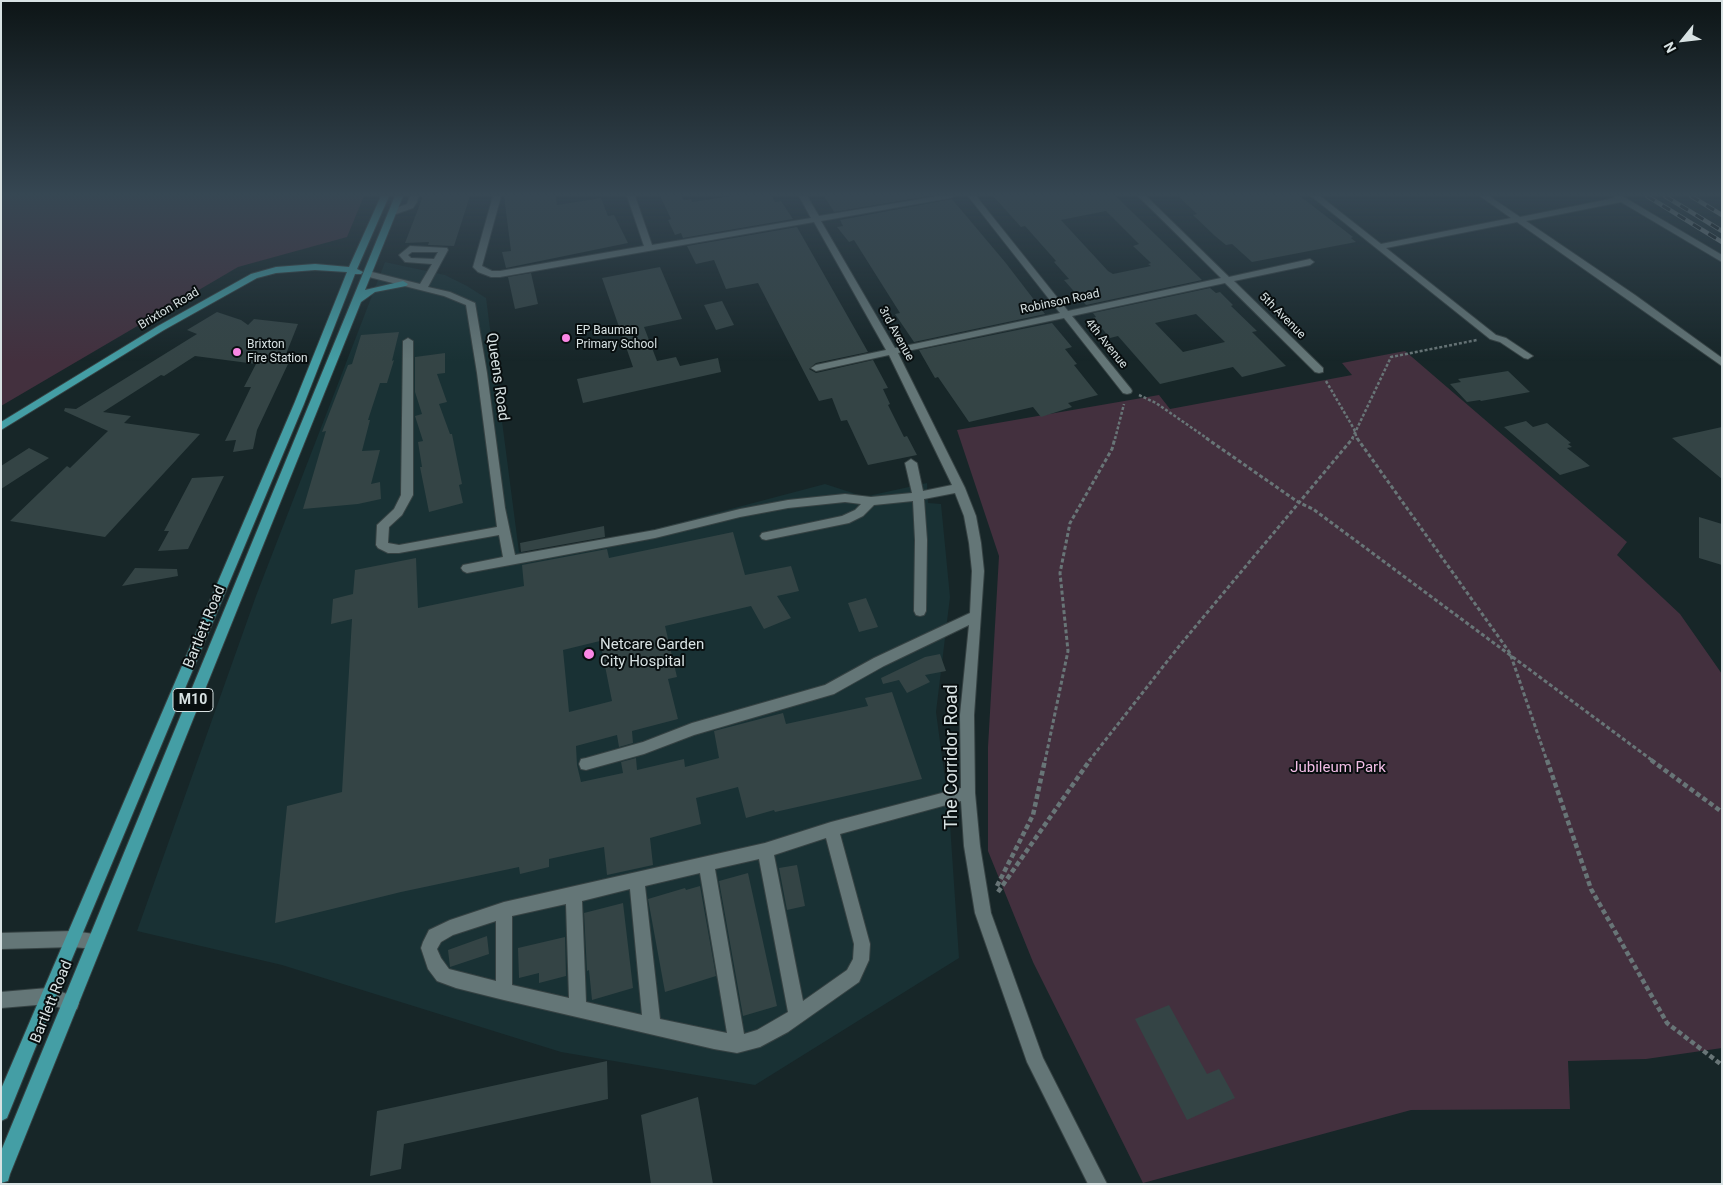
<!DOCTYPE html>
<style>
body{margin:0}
#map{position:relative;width:1723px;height:1185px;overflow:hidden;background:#172628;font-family:Roboto,sans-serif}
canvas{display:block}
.frame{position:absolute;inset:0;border:2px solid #d8e2e3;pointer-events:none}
.north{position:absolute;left:1658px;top:15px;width:50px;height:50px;-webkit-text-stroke:4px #080e0f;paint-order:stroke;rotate:241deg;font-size:14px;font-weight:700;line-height:20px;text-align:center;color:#d8e2e3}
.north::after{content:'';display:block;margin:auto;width:18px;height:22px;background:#d8e2e3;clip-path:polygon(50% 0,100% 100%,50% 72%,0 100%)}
</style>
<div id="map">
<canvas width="1723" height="1185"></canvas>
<div class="frame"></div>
<div class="north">N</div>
</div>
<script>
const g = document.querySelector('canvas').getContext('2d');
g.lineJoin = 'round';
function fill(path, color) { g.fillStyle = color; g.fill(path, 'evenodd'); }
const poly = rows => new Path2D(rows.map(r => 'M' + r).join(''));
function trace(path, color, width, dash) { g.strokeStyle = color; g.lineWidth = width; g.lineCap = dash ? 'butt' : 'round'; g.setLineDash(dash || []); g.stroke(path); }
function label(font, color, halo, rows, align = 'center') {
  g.font = font + ' Roboto,sans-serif'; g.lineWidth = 4; g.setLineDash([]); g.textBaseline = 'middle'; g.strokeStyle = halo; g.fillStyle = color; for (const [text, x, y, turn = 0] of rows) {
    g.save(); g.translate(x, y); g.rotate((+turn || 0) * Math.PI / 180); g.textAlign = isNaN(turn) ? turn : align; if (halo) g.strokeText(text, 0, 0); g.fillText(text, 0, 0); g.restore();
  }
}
fill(poly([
 [385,262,445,275,467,286,486,298,519,552,530,553,589,544,659,528,825,484,859,495,868,496,927,483,928,503,941,504,950,597,936,712,949,809,959,958,755,1085,561,1052,282,965,137,931,256,596]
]), '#193134');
fill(poly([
 [1,196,364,196,347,237,238,267,1,406],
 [1405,351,1627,542,1617,555,1680,614,1722,674,1722,1048,1646,1059,1568,1061,1570,1109,1411,1110,1143,1183,1033,962,988,851,988,747,999,556,957,430,1159,395,1170,409,1352,375,1342,363]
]), '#43303e');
fill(poly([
 [423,196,470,196,454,246,428,245,429,242,405,243],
 [504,196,556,196,557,205,601,198,608,216,614,215,628,243,506,268,502,252,511,251],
 [660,196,681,196,684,200,691,199,692,202,731,196,772,196,775,202,781,201,793,219,683,238,681,233,675,235,668,220,671,219],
 [824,196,930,196,834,212],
 [993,196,1116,196,1202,280,1086,305,1064,280,1069,279,1054,262,1056,261,1025,226,1021,227],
 [1106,211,1139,244,1133,246,1151,263,1148,264,1151,266,1113,274,1108,271,1061,220],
 [1178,196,1300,196,1353,237,1351,238,1356,242,1252,262,1232,244,1226,245,1215,236,1193,215,1197,214],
 [952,199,1005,262,1045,314,914,342,895,314,900,313,854,240,849,242,837,227,843,226,840,220],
 [797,227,868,352,816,363,809,369,816,373,873,360,888,388,883,389,890,404,888,405,904,437,907,436,917,455,868,465,847,420,841,421,832,398,819,401,758,283,726,289,714,260,696,264,687,246],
 [660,267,682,319,644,327,657,361,676,357,680,366,718,358,721,372,583,403,577,379,633,367,602,278],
 [531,273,538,304,515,309,508,277],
 [1210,288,1216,293,1220,292,1233,305,1231,306,1257,331,1252,332,1286,366,1242,377,1233,367,1160,384,1118,336,1110,338,1093,318,1096,317,1093,313],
 [1196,314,1225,342,1183,352,1155,323],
 [722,301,734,325,716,330,704,305],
 [217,312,241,320,248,325,254,319,298,324,282,364,288,364,257,430,253,449,233,452,236,440,225,441,251,387,244,387,256,364,195,356,164,376,161,375,103,412,131,416,124,423,200,434,105,537,10,521,67,466,70,468,108,431,64,411,65,408,76,409,197,334,187,330],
 [1052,323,1072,347,1065,349,1077,364,1074,365,1098,395,1068,403,1072,407,1041,417,1033,407,969,422,938,377,935,378,919,350],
 [399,332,392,361,394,360,387,383,380,383,368,420,370,420,362,451,380,450,371,484,380,482,381,499,358,504,303,509,326,431,322,432,348,365,352,364,361,335],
 [445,353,445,373,437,374,447,402,439,404,450,434,452,434,462,484,459,485,463,503,429,512,420,467,422,467,418,442,423,441,415,416,422,414,415,392,415,357],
 [1508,371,1530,392,1481,401,1480,400,1467,402,1450,384,1461,382,1458,379],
 [1526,421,1533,427,1547,423,1571,443,1568,444,1572,447,1567,448,1590,466,1560,475,1504,427],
 [1722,427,1722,479,1672,438],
 [29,448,49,458,1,489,1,466],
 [224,476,188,549,158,551,169,531,164,531,192,478],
 [1699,517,1722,524,1722,565,1699,558],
 [604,526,605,537,521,552,520,543],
 [733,532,745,575,791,566,799,591,777,596,791,618,764,629,751,606,665,626,677,677,668,679,678,719,632,731,633,743,619,747,617,735,576,746,577,765,581,782,623,773,621,762,636,758,637,770,684,759,685,767,719,758,714,731,783,713,786,724,868,706,865,698,892,692,922,779,775,812,774,810,746,818,738,787,696,798,701,824,650,838,653,865,607,875,604,847,549,859,549,867,520,874,519,867,401,892,275,923,287,806,342,792,352,619,331,624,333,599,353,594,355,570,416,558,418,608,524,586,522,565,607,549,609,558],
 [600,641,612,701,569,712,563,650],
 [135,568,177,569,178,576,122,586],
 [866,598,878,627,859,632,848,603],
 [940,654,946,671,925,675,930,682,907,693,899,680,883,684,881,678,925,657],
 [797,865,805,906,787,910,779,868],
 [748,873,777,1006,743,1016,719,881],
 [700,886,716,976,665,992,648,899,685,888,686,890],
 [623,903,633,988,592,1000,589,970,587,971,584,913],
 [487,936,489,954,450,967,448,950],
 [565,937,566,976,539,983,539,973,519,978,518,948],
 [1169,1005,1207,1074,1219,1069,1235,1098,1187,1120,1135,1019],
 [607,1061,608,1099,404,1144,401,1169,370,1176,377,1111],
 [698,1097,713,1184,651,1184,641,1115]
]), '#344445');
trace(poly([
 [422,197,429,196]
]), '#344244', 9, [9, 5]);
const minor = poly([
 [410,196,418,196,417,202,413,208,396,214,390,214,390,210,407,204,410,196],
 [493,196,501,196,482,266,492,271,500,271,644,246,627,196,635,196,652,245,811,218,799,196,807,196,819,216,939,196,954,196,950,198,821,221,895,348,1060,313,968,196,976,196,1068,311,1221,278,1138,196,1146,196,1229,277,1310,259,1314,262,1310,265,1234,281,1323,368,1323,372,1319,373,1315,372,1225,283,1072,316,1131,389,1132,391,1131,393,1127,394,1123,393,1064,318,898,353,965,488,976,516,981,543,984,571,974,715,975,793,980,846,991,913,1043,1058,1107,1184,1088,1184,1027,1062,975,913,964,846,961,801,840,834,870,944,869,960,859,982,788,1032,760,1047,737,1053,714,1049,504,1000,456,988,437,981,428,969,421,948,423,942,429,930,450,920,504,902,765,843,831,822,961,788,960,715,969,625,884,666,834,694,694,735,644,754,586,770,581,769,579,764,581,759,586,758,643,742,692,723,825,685,874,658,970,613,972,571,969,543,964,516,955,493,924,499,927,540,926,611,924,615,920,616,916,615,914,611,915,540,913,501,874,505,863,516,849,523,766,540,762,539,760,536,762,533,842,516,855,510,861,504,845,502,788,508,740,517,655,538,467,573,463,571,461,568,463,565,503,557,499,535,399,553,388,553,378,548,376,545,377,525,394,509,401,495,403,341,408,338,413,341,413,495,402,515,389,527,388,543,399,545,497,527,477,373,466,305,444,296,365,276,363,274,368,271,420,284,432,264,405,262,399,255,410,246,447,248,448,250,428,287,450,292,475,303,487,373,505,508,515,555,655,530,740,509,788,500,845,494,871,497,912,493,905,463,911,459,917,463,923,491,952,485,889,355,816,371,811,368,816,365,886,350,814,222,500,277,491,277,478,272,473,267,493,196],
 [412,252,438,252,434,259,411,258,408,255,412,252],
 [826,838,854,944,853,959,847,970,803,1001,774,855,826,838],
 [759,859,788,1012,757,1030,744,1034,715,869,759,859],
 [700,873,727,1033,660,1019,645,886,700,873],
 [630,889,642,1015,586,1002,582,901,630,889],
 [566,904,569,998,512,985,512,916,566,904],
 [496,921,496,981,449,969,441,958,437,949,441,942,453,935,496,921],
 [1311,196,1320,196,1381,244,1511,218,1480,196,1489,196,1520,217,1615,198,1613,196,1622,196,1722,255,1722,262,1621,202,1526,221,1635,295,1722,358,1722,366,1517,222,1386,248,1496,335,1506,338,1533,356,1528,359,1524,358,1500,342,1490,339,1311,196],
 [73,931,101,935,103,941,101,947,95,949,73,947,1,949,1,933,73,931],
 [48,988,77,997,79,1003,77,1009,71,1011,48,1004,1,1008,1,992,48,988]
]);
const major = poly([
 [381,196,389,196,357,269,363,272,361,274,355,274,304,404,56,997,7,1118,1,1121,1,1089,294,404,347,272,315,270,276,273,257,278,164,330,1,430,1,422,158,326,251,274,276,267,315,264,349,267,381,196],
 [395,196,403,196,365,290,403,281,408,284,406,286,375,292,361,302,10,1174,8,1181,1,1183,1,1151,395,196]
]);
trace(minor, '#364243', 2);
trace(major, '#364243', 2);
trace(poly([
 [1326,381,1354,429,1357,439],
 [1139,395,1156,403,1208,439],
 [1115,439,1124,404],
 [1352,439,1391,357,1477,340]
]), '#687577', 2.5, [3, 2]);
trace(poly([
 [1206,438,1298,502,1313,509,1653,761],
 [1357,438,1510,653,1547,761],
 [1045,761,1068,651,1060,573,1070,523,1112,449,1115,438],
 [1089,761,1180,645,1353,438]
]), '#687577', 3, [4, 2.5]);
trace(poly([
 [1547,760,1591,889,1667,1023,1722,1065],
 [1651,760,1722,812],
 [997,886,1033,815,1045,760],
 [998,892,1090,760]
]), '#687577', 4.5, [5, 3]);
fill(minor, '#647677');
fill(major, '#449ea5');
const rail = poly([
 [1647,196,1722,242],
 [1665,196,1722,231],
 [1691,196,1722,215]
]);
trace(rail, '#869293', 4.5);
trace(rail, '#080e0f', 3, [9]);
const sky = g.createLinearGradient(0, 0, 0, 361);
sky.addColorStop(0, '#0d1516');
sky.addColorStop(0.54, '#364753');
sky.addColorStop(1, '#36475300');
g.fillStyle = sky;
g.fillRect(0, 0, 1723, 361);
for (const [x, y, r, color] of [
 [566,338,5,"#fb87e5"],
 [237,352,5,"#fb87e5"],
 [589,654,6,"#fb87e5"]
]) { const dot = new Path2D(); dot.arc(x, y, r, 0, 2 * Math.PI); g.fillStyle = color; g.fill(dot); trace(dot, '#080e0f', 2); }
label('12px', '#d8e2e3', '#080e0f', [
 ["Robinson Road",1060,302,-12],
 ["Brixton Road",169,309,-31],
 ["5th Avenue",1282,316,45],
 ["3rd Avenue",896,334,61],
 ["4th Avenue",1106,344,51]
]);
label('12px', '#d8e2e3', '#080e0f', [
 ["EP Bauman",576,331],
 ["Primary School",576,345],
 ["Brixton",247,345],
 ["Fire Station",247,359]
], 'left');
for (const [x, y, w] of [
 [193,700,40]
]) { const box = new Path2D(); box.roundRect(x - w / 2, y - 11.5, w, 23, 4); g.fillStyle = '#080e0f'; g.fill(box); trace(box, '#d8e2e3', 1); }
label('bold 14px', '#d8e2e3', null, [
 ["M10",193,700]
]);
label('15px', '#d8e2e3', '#080e0f', [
 ["Queens Road",497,377,82],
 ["Bartlett Road",205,627,-68],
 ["Bartlett Road",52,1002,-68]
]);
label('15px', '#d8e2e3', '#080e0f', [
 ["Netcare Garden",600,645],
 ["City Hospital",600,662]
], 'left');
label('15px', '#f2bee6', '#080e0f', [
 ["Jubileum Park",1338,768]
]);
label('18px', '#d8e2e3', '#080e0f', [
 ["The Corridor Road",952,757,-90]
]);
</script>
